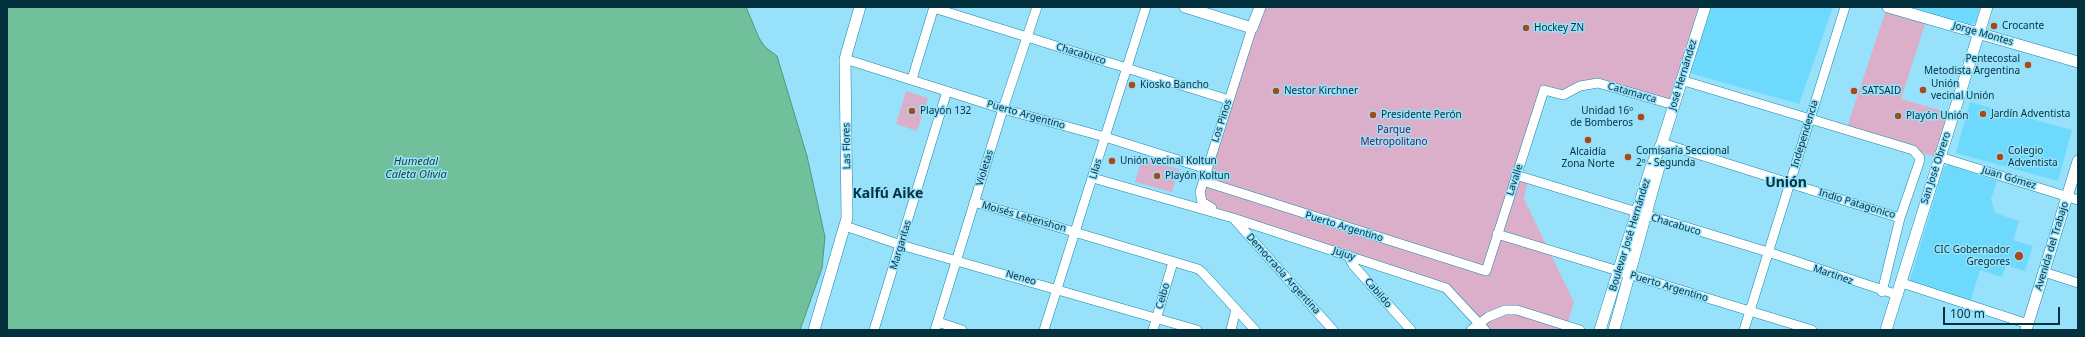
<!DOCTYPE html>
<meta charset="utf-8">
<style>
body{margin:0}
#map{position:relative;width:2085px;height:337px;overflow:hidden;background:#97e1fb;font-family:"Noto Sans",sans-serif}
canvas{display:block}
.frame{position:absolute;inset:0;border:8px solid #04313e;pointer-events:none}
.scale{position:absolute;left:1943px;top:307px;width:117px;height:18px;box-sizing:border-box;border:2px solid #04313e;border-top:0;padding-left:5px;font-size:12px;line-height:14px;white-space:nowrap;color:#04313e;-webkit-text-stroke:3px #97e1fb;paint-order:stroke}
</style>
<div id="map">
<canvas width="2085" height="337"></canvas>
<div class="frame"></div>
<div class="scale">100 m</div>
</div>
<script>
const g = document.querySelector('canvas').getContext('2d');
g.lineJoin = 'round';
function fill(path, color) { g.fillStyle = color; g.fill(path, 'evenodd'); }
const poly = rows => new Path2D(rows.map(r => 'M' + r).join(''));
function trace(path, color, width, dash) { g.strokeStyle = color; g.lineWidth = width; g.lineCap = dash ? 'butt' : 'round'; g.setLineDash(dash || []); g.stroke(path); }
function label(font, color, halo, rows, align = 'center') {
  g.font = font + ' "Noto Sans",sans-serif'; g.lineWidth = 3; g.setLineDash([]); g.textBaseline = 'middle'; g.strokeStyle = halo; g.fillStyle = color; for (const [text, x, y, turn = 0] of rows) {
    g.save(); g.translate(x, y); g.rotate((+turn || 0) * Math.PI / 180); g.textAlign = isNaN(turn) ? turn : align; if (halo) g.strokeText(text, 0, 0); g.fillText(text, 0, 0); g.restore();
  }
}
fill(poly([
 [1711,7,1833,7,1799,104,1690,73],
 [1912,7,1980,7,1976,22,1969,25],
 [1970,102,2072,130,2058,181,1956,153],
 [1949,165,1997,181,1991,199,1995,213,2019,221,2013,240,2033,246,2025,271,2006,265,2002,277,1980,270,1970,303,1916,284,1910,280,1944,167]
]), '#6cd9fd');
fill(poly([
 [1260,7,1705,7,1674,105,1598,83,1563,95,1544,90,1516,175,1528,179,1524,199,1574,302,1567,326,1580,330,1485,330,1446,288,1233,218,1206,205,1200,192],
 [1887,7,1927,18,1901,99,1953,114,1936,157,1846,130],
 [906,91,928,98,917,131,896,124],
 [1142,159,1179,169,1172,192,1135,182]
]), '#dbafc9');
const water = poly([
 [7,7,746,7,759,38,765,47,777,56,807,156,825,237,822,268,800,330,7,330,7,7]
]);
fill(water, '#70c19b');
trace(water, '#50967f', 1);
const minor = poly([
 [934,8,1229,100],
 [845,59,1003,109,1105,137,1207,169],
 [912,79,934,7],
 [1681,80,1913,150,1920,158,1919,163,1900,218,1882,292],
 [1662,143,1900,218],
 [1940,157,2078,200],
 [1516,175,1768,252,1898,295],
 [1093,178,1233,218,1446,288,1485,330],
 [1203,181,1486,271,1544,90,1563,95,1580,86,1598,83,1674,105],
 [974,202,1198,269,1202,272,1255,330],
 [1212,208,1202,202,1200,192,1252,28],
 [1234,219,1333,330],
 [845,226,901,245,1197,330],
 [1497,234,1812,330],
 [1348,255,1353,265,1411,330],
 [2044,272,2078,283],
 [1902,283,2028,324],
 [938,322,962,330],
 [874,330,947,91],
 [935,330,1003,109,1037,7],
 [1044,330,1146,7],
 [1153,330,1173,262],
 [1231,330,1236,309],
 [1471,330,1488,317,1505,310,1517,310,1580,330],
 [1744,330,1845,7]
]);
const tertiary = poly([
 [1185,7,1252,28,1260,7],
 [1888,7,2078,62],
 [814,330,847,218,845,59,860,7],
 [1600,330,1651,167,1662,143,1705,7],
 [1614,330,1659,167],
 [1886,330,1987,7],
 [2026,330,2078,161]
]);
trace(minor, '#1988a6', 10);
trace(tertiary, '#1988a6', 12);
trace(minor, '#fff', 9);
trace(tertiary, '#fff', 11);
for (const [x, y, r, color] of [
 [1994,26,4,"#ac4717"],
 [1526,28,4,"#ac4717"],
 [2028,65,4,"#ac4717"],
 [1132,85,4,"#ac4717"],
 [1923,90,4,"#ac4717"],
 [1276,91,4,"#ac4717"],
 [1854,91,4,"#ac4717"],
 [912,111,4,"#ac4717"],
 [1983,114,4,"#ac4717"],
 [1373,115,4,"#ac4717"],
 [1898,116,4,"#ac4717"],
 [1641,117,4,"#ac4717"],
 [1588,140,4,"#ac4717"],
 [1628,157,4,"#ac4717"],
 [2000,157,4,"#ac4717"],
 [1112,161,4,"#ac4717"],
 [1157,176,4,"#ac4717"],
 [2019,256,5,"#ac4717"]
]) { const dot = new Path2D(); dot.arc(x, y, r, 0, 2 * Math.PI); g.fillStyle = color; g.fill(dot); trace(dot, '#97e1fb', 1.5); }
label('10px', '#04313e', '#97e1fb', [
 ["Crocante",2002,26],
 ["Hockey ZN",1534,28],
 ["Pentecostal",2020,59,"right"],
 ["Metodista Argentina",2020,71,"right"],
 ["Unión",1931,84],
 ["vecinal Unión",1931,96],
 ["Kiosko Bancho",1140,85],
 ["Nestor Kirchner",1284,91],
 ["SATSAID",1862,91],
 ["Playón 132",920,111],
 ["Unidad 16º",1633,111,"right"],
 ["de Bomberos",1633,123,"right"],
 ["Jardín Adventista",1991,114],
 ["Presidente Perón",1381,115],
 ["Playón Unión",1906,116],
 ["Comisaría Seccional",1636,151],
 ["2º - Segunda",1636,163],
 ["Colegio",2008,151],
 ["Adventista",2008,163],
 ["Alcaidía",1588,152,"center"],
 ["Zona Norte",1588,164,"center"],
 ["Unión vecinal Koltun",1120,161],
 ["Playón Koltun",1165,176],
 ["CIC Gobernador",2010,250,"right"],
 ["Gregores",2010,262,"right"]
], 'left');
label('10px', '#04313e', '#97e1fb', [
 ["Jorge Montes",1983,34,16],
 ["Chacabuco",1081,54,17],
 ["José Hernández",1683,75,-73],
 ["Catamarca",1632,93,16],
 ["Puerto Argentino",1026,115,16],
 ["Los Pinos",1222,121,-72],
 ["Independencia",1805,134,-73],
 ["Las Flores",847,146,-91],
 ["Violetas",985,168,-73],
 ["San José Obrero",1936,168,-72],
 ["Lilas",1096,169,-73],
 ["Juan Gómez",2009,178,17],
 ["Lavalle",1515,180,-72],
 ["Indio Patagonico",1857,204,17],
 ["Moisés Lebenshon",1024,217,16],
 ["Chacabuco",1676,225,17],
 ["Puerto Argentino",1344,227,17],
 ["Boulevar José Hernández",1630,235,-73],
 ["Margaritas",901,245,-73],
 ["Avenida del Trabajo",2052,246,-73],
 ["Jujuy",1344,254,18],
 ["Democracia Argentina",1283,274,48],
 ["Martinez",1833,275,19],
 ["Neneo",1021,278,16],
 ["Puerto Argentino",1669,287,17],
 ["Cabildo",1378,293,49],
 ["Ceibo",1163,296,-74]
]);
label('10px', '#601049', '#97e1fb', [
 ["Parque",1394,130],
 ["Metropolitano",1394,142]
]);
label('italic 11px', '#173c2b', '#97e1fb', [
 ["Humedal",416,162],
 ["Caleta Olivia",416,175]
]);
label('bold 14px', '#04313e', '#97e1fb', [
 ["Unión",1786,183],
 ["Kalfú Aike",888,194]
]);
</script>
